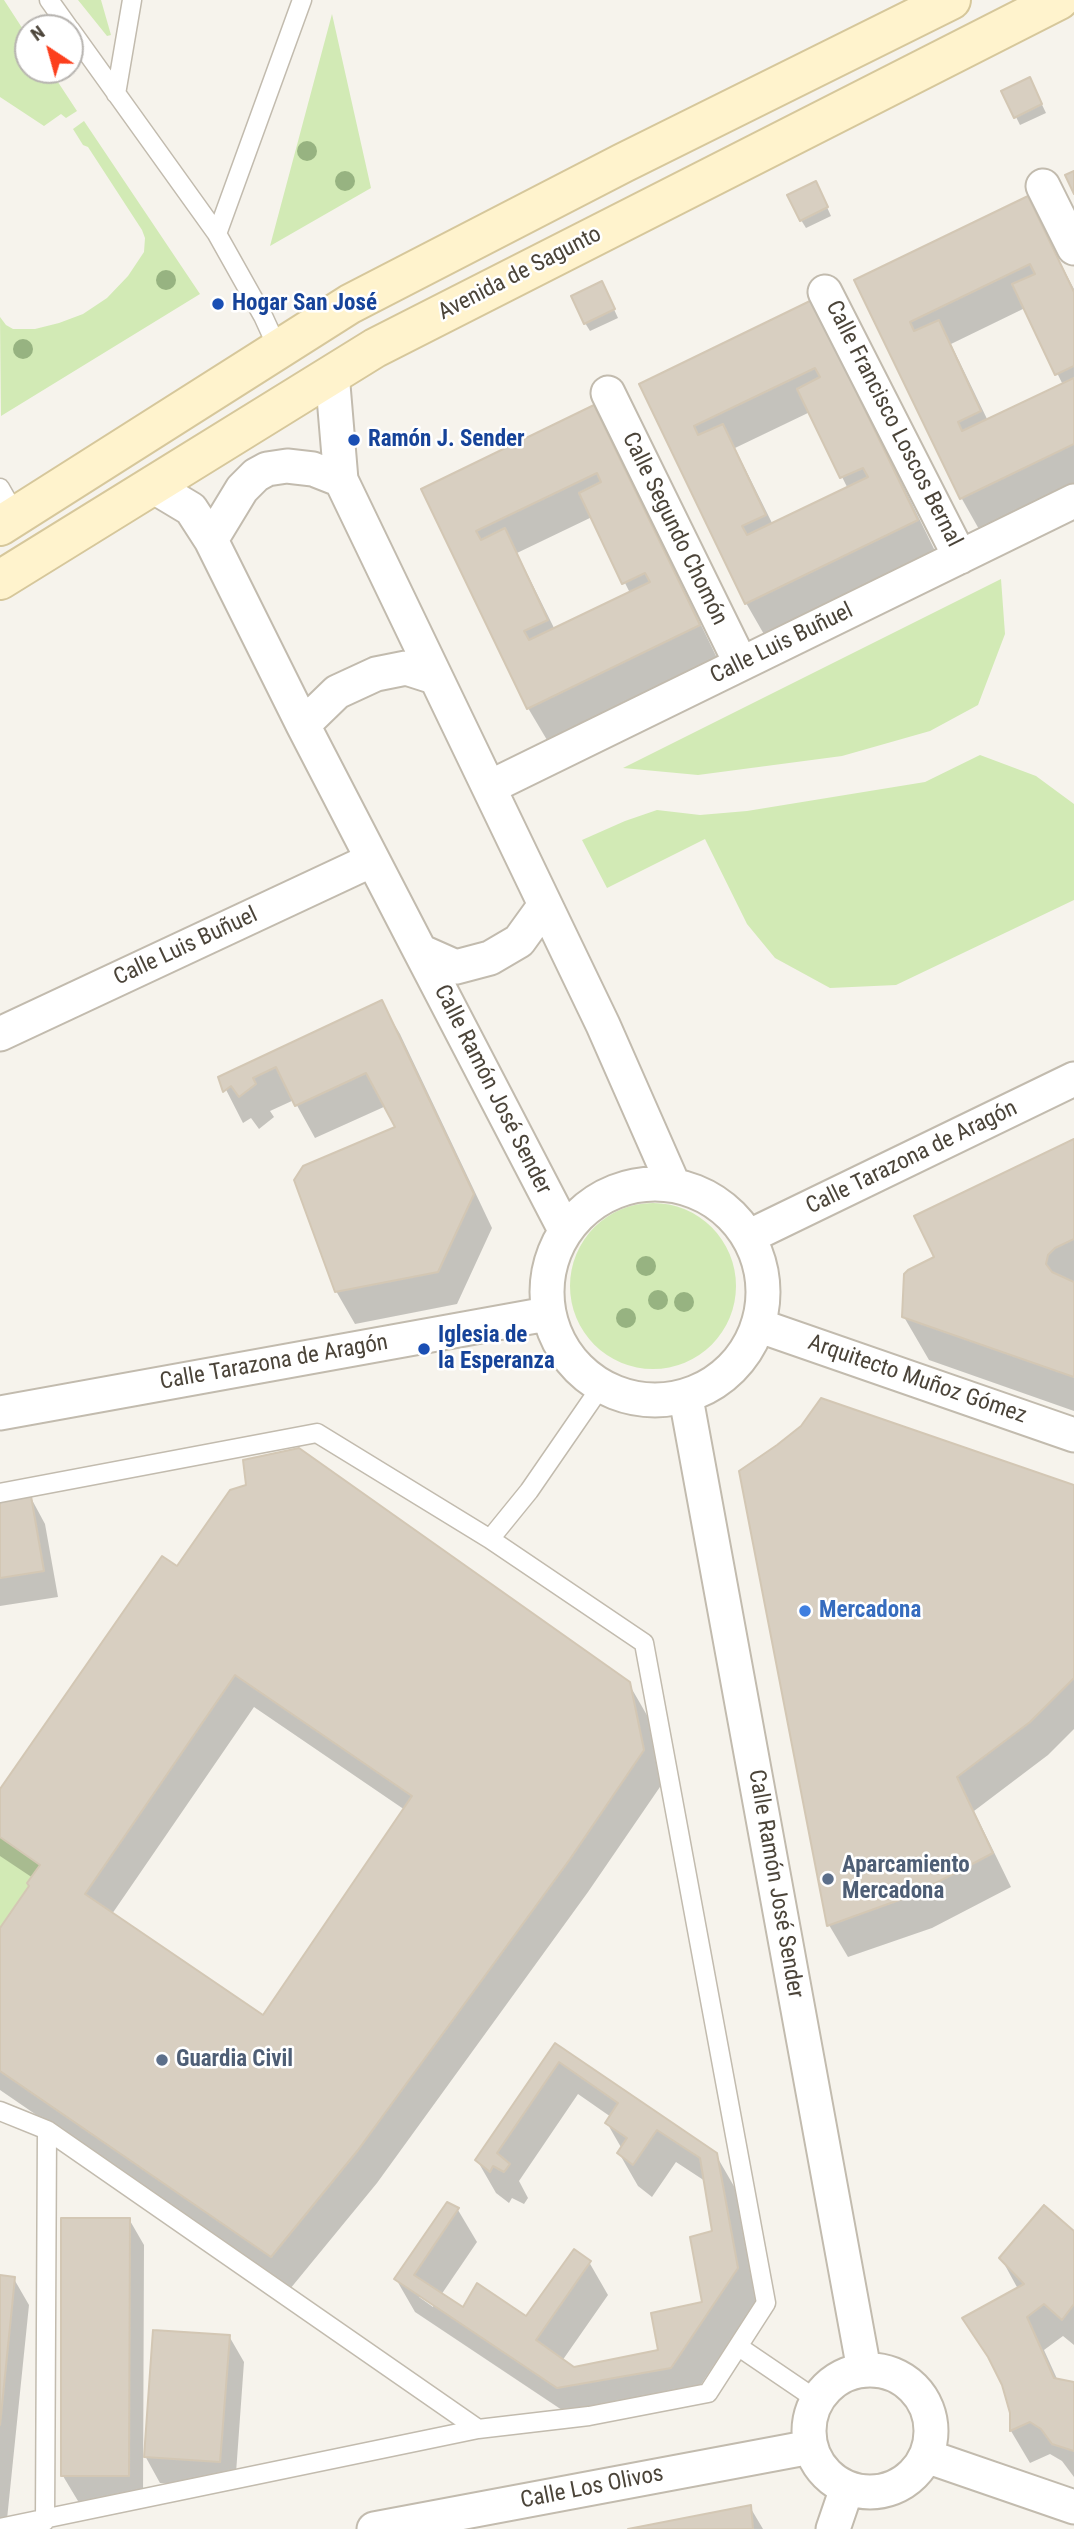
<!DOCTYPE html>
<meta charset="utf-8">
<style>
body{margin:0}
#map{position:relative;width:1074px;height:2529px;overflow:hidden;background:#f6f3ec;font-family:"Roboto Condensed",sans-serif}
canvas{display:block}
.north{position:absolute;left:14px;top:14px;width:70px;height:70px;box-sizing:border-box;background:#fff;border:2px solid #b7b4b0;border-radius:50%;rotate:324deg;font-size:19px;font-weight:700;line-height:28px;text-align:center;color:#4b4439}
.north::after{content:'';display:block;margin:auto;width:24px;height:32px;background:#fc3f1d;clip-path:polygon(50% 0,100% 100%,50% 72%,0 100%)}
</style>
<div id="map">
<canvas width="1074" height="2529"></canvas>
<div class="north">N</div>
</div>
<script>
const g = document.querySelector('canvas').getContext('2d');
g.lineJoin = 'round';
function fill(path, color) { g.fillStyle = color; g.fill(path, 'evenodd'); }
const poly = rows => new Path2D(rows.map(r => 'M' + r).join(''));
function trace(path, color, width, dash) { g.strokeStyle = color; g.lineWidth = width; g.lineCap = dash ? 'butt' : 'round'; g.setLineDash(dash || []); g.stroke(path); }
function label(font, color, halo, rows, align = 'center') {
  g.font = font + ' "Roboto Condensed",sans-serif'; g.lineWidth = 5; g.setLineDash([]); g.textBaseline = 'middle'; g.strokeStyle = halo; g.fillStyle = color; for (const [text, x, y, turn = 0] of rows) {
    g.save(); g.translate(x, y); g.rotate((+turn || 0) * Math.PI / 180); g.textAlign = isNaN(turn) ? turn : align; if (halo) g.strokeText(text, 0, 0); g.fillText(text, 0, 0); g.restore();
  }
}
fill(poly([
 [0,0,4,0,28,37,28,70,50,70,77,111,66,118,61,114,44,126,0,97],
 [78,0,101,0,111,35,107,36],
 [332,14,371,188,270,246],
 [84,121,200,294,1,416,0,317,6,325,13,329,35,329,59,323,83,314,107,298,128,276,144,252,145,238,142,230,88,147,83,145,73,129],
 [1001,579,1005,634,978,705,930,731,842,756,698,775,623,768],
 [980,755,1036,776,1074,804,1074,900,896,985,830,988,775,958,747,924,705,839,607,888,582,840,625,821,657,810,700,815,747,811,925,782],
 '570 1286a83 83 0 1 1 166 0a83 83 0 1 1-166 0Z',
 [0,1837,40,1865,27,1883,29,1886,0,1928]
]), '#d2eab5');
fill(poly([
 [1034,88,1046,113,1020,125,1016,117],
 [820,192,831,216,806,228,801,220],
 [1027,199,1074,289,1074,486,980,531,962,499,857,281],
 [1025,308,1063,385,988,421,951,344],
 [606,292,618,318,590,331,585,323],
 [830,335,936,553,765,636,746,603,642,385],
 [810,412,848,489,773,525,735,448],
 [594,407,612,440,717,658,547,740,528,708,423,490],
 [592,517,630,593,555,630,517,553],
 [381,1002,400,1034,492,1228,457,1304,355,1324,336,1291,397,1127,386,1106,315,1138,294,1100,270,1111,274,1117,259,1129,251,1118,243,1123,220,1078],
 [1074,1141,1074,1411,929,1360,904,1317,936,1258],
 [1074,1487,1074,1729,1048,1755,974,1811,1011,1887,932,1928,848,1957,829,1925],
 [31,1498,45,1524,58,1597,0,1606,0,1503],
 [177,1568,629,1684,648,1717,662,1784,588,1892,377,2183,290,2289,0,2090,0,1929,31,1887,33,1878,0,1856,0,1792],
 [254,1707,405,1810,263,2018,112,1914],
 [556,2045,716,2155,735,2188,756,2302,690,2401,577,2420,415,2312,396,2279,448,2204,458,2210,477,2242,441,2295,463,2310,527,2319,589,2262,608,2295,562,2361,573,2369,660,2352,704,2303,714,2232,705,2181,676,2162,652,2197,638,2186,619,2153,622,2149,607,2123,611,2117,578,2094,519,2181,528,2198,524,2204,512,2198,509,2203,496,2193,477,2160],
 [421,2295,433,2303,433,2307,419,2297],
 [129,2219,144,2245,143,2501,78,2501,63,2476],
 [1074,2234,1074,2345,1063,2336,1044,2350,1058,2381,1074,2384,1074,2477,1062,2461,1050,2454,1030,2463,1011,2431,1011,2413,1004,2385,965,2318,1018,2289,1001,2258],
 [0,2277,14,2279,29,2305,6,2529,0,2529],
 [229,2336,244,2362,235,2487,160,2483,144,2454],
 [750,2507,763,2529,637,2529]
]), '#0003');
const building = poly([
 [1030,77,1042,104,1014,118,1001,91,1030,77],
 [1074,171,1074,194,1065,175,1074,171],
 [816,181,828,207,800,221,787,195,816,181],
 [1028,196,1074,292,1074,366,1055,375,1012,284,1035,274,1030,264,910,322,914,331,939,320,981,411,958,422,962,431,1074,378,1074,444,960,499,854,280,1028,196],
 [602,281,615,309,584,324,571,296,602,281],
 [812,300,918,520,745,604,639,384,812,300],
 [815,368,820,377,797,389,840,478,863,468,868,477,747,535,742,526,766,515,723,424,698,435,694,426,815,368],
 [594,405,700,625,527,709,421,489,594,405],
 [597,473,601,482,579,493,622,584,645,573,650,582,529,640,524,631,548,620,505,528,481,540,476,531,597,473],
 [382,1000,474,1194,438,1272,335,1292,294,1180,303,1166,395,1127,366,1073,295,1106,276,1067,253,1078,256,1084,239,1097,231,1086,223,1092,218,1077,382,1000],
 [1074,1139,1074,1239,1055,1248,1048,1255,1046,1264,1052,1272,1074,1282,1074,1377,902,1317,904,1274,908,1270,934,1257,914,1216,1074,1139],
 [821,1398,1074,1485,1074,1678,1030,1722,957,1777,993,1853,913,1895,827,1926,739,1471,777,1445,801,1426,821,1398],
 [299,1448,630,1682,644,1750,570,1859,358,2150,271,2257,0,2071,0,1928,29,1886,27,1883,40,1865,0,1837,0,1789,162,1556,177,1566,230,1490,246,1485,243,1460,299,1448],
 [235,1675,412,1796,263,2015,85,1894,235,1675],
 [31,1496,44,1571,0,1578,0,1502,31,1496],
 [555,2043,717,2153,738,2268,671,2368,557,2388,394,2279,447,2202,459,2208,414,2275,463,2307,477,2283,526,2316,574,2249,591,2261,536,2340,574,2367,658,2350,651,2313,702,2302,690,2237,712,2231,700,2158,657,2130,633,2165,617,2153,627,2138,605,2123,618,2103,559,2062,497,2153,510,2164,504,2172,493,2166,490,2172,475,2160,555,2043],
 [1044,2205,1074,2231,1074,2304,1062,2320,1044,2304,1027,2317,1054,2378,1074,2382,1074,2451,1052,2444,1041,2429,1030,2422,1010,2431,1010,2413,1002,2385,988,2357,962,2318,1024,2284,999,2258,1044,2205],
 [61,2218,130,2218,129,2476,61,2476,61,2218],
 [0,2275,15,2277,0,2425,0,2275],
 [153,2330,230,2335,220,2462,144,2457,153,2330],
 [751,2505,753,2529,628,2529,751,2505]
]);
fill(building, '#d8cfc1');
trace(building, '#d3c7b4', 2);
const service = poly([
 [49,0,69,28],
 [70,29,217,234],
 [116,94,132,0],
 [279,351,263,316,217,234,302,0],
 [0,488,16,516],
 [0,1493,317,1433,490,1539,644,1643,766,2303,708,2393,589,2416,478,2429,0,2528],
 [490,1539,529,1491,600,1388],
 [0,2111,47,2130,478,2429],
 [739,2347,817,2400],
 [45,2521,47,2130]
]);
const minor = poly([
 [1043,186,1074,248],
 [825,292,960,557],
 [332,373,341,480,603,1025,673,1184],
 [608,393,741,664],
 [151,485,191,509,211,540,303,725,420,951,456,967,490,958,519,941,545,905],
 [211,540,242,489,256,475,267,469,287,466,313,469,341,480],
 [303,725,337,692,376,674,406,668,434,677],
 [490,787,1074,501],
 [420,951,565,1230],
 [0,1034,372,860],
 '547 1292a108 108 0 1 1 216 0a108 108 0 1 1-216 0Z',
 [750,1236,1074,1079],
 [760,1326,1074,1435],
 [686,1398,864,2370],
 [0,1413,547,1314],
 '809 2431a61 61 0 1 1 122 0a61 61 0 1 1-122 0Z',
 [926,2456,1074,2507],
 [374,2529,811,2447],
 [833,2529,847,2488]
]);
const secondary = poly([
 [0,526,350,304,623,163,951,0],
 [0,580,375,348,1059,0]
]);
trace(service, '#c2bbae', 21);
trace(minor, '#c2bbae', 37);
trace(secondary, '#d6c79b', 42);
trace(service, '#fff', 18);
trace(minor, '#fff', 33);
trace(secondary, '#fff3cd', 38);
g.fillStyle = '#97b381';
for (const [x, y] of [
 [307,151],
 [345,181],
 [166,280],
 [23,349],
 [646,1266],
 [658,1300],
 [684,1302],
 [626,1318]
]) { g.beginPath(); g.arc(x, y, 10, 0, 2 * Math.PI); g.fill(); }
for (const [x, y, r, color] of [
 [218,304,7,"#1a4fb4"],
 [354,440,7,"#1a4fb4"],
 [424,1349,7,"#1a4fb4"],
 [805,1611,7,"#3f7fe0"],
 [828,1879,7,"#5c6f8a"],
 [162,2060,7,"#5c6f8a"]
]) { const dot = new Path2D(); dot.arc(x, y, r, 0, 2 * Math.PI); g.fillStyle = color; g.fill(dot); trace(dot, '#fff', 2.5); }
label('23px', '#4b4439', '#fff', [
 ["Avenida de Sagunto",520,274,-27],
 ["Calle Francisco Loscos Bernal",893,424,63],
 ["Calle Segundo Chomón",674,529,64],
 ["Calle Luis Buñuel",782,644,-26],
 ["Calle Luis Buñuel",186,947,-25],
 ["Calle Ramón José Sender",492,1090,63],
 ["Calle Tarazona de Aragón",912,1158,-26],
 ["Calle Tarazona de Aragón",274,1363,-10],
 ["Arquitecto Muñoz Gómez",917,1380,19],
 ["Calle Ramón José Sender",775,1884,80],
 ["Calle Los Olivos",592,2488,-11]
]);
label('bold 23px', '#164399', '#fff', [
 ["Hogar San José",232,304],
 ["Ramón J. Sender",368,440],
 ["Iglesia de",438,1336],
 ["la Esperanza",438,1362]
], 'left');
label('bold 23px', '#366cbe', '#fff', [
 ["Mercadona",819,1611]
], 'left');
label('bold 23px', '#4e5e75', '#fff', [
 ["Aparcamiento",842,1866],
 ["Mercadona",842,1892],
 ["Guardia Civil",176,2060]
], 'left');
</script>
